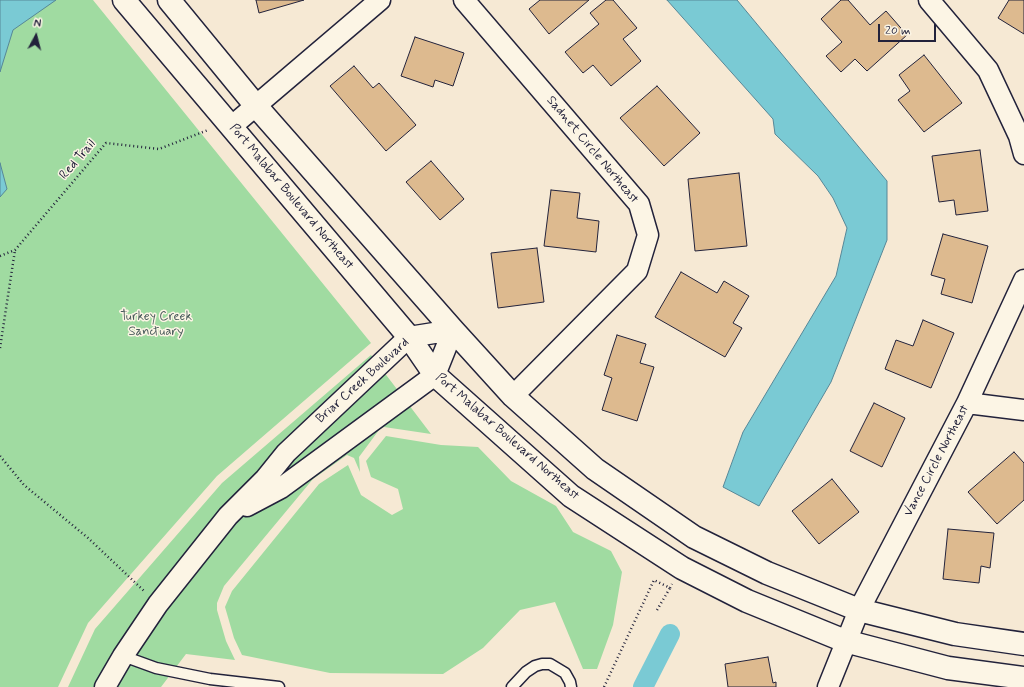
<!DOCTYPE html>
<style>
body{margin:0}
#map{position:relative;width:1024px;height:687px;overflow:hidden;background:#f6e9d4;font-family:Mynerve,sans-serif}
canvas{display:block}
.north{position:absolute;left:16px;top:16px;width:40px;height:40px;-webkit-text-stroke:3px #fcf5e5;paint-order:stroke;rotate:7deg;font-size:11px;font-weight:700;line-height:16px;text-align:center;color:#22223b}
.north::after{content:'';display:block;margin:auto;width:14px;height:18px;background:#22223b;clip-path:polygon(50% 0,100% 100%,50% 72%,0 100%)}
.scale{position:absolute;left:878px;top:24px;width:58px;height:18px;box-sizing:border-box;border:2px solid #22223b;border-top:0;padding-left:5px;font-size:12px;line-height:14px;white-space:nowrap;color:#22223b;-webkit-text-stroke:3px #fcf5e5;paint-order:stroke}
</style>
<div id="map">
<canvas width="1024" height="687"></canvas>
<div class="north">N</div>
<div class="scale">20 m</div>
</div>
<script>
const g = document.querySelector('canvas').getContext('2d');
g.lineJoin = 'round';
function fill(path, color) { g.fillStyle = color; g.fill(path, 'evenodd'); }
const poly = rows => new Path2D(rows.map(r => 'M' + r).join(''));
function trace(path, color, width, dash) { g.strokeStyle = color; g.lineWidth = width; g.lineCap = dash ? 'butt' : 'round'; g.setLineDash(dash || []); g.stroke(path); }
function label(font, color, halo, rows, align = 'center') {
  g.font = font + ' Mynerve,sans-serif'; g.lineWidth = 3; g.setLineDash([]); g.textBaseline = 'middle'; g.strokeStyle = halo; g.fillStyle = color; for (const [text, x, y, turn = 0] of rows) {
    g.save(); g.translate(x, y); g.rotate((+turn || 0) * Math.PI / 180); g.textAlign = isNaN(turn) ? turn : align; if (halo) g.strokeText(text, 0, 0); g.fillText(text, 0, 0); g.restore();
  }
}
fill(poly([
 [0,0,93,0,371,343,217,476,88,623,58,687,0,687],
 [371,355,431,434,384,427,379,430,359,457,360,472,354,458,347,455,313,479,224,586,217,603,217,610,226,641,235,660,186,654,161,687,68,687,95,629,222,483],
 [386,436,441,445,478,447,511,481,556,506,573,532,611,551,622,572,613,625,597,669,583,669,555,602,520,610,483,648,443,674,330,673,242,655,234,638,225,607,232,591,319,484,348,465,361,495,392,515,403,509,398,489,371,477,366,461]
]), '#a0dba1');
const water = poly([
 [0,0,56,0,13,30,0,72,0,0],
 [667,0,737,0,887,181,887,240,831,382,759,506,723,487,743,432,836,276,847,228,833,198,818,176,775,134,773,119,667,0],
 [0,163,7,189,0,197,0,163]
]);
fill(water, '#7acad4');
trace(water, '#578797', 1);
trace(poly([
 [643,687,670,634]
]), '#7acad4', 20);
const building = poly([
 [256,0,304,0,259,13,256,0],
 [540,0,589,0,549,34,529,9,540,0],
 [606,0,613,0,637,28,623,39,641,61,611,86,593,65,583,73,565,52,599,24,590,13,606,0],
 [841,0,848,0,870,25,886,11,907,35,867,71,855,59,841,72,826,56,842,42,821,19,841,0],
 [1009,0,1024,0,1024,34,998,18,1009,0],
 [415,37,464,53,453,86,435,80,433,87,401,76,415,37],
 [924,55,962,103,924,132,898,100,910,91,899,75,924,55],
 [354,66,373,88,379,83,416,125,386,151,330,86,354,66],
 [657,86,700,133,664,166,620,118,657,86],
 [980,150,988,211,956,215,954,200,939,202,932,156,980,150],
 [431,161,464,199,440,220,406,182,431,161],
 [739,173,747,246,695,251,688,179,739,173],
 [551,190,580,193,577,218,599,221,596,252,544,246,551,190],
 [943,234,988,246,972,303,941,294,945,279,931,275,943,234],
 [537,248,544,302,498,308,491,253,537,248],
 [681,272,717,293,724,281,749,296,733,323,742,328,725,357,655,317,681,272],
 [923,320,954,333,931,388,885,369,896,340,913,346,923,320],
 [617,335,646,344,640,363,654,367,637,421,602,410,612,378,604,375,617,335],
 [874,403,905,418,882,467,850,451,874,403],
 [1014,452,1024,463,1024,500,997,524,968,492,1014,452],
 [832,479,859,512,819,544,792,511,832,479],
 [948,529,994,533,990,568,981,566,979,583,943,579,948,529],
 [768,657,773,683,776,682,776,687,728,687,725,664,768,657]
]);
fill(building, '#ddba8f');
trace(building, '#22223b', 1);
const service = poly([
 [123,656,156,668,210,679,279,687],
 [512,687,526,672,535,666,542,664,550,664,565,673,570,682,571,687]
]);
const minor = poly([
 [464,0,639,204,648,235,637,271,513,396],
 [929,0,988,70,1019,136,1024,154],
 [232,126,380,0],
 [967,403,1024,410],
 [247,506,281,488,435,375,453,330],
 [105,687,123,656,158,604,228,516,265,479,286,453,409,337,453,330],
 [828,687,859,610,967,403,1024,280]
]);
const tertiary = poly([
 [124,0,409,337,435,375,571,496,682,568,747,601,845,641,948,668,1024,678],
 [169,0,256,106,453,330,513,396,595,469,694,537,767,573,859,610,955,634,1024,644]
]);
trace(service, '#22223b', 13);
trace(minor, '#22223b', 23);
trace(tertiary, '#22223b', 25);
trace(poly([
 [0,256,15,250,106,143,159,149,208,130],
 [0,348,15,250],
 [0,456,24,485,88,538,144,591],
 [657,610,670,588],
 [604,687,654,580,670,588,672,584]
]), '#22223b', 2.5, [1, 3]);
trace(service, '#fcf5e5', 10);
trace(minor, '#fcf5e5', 20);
trace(tertiary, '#fcf5e5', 22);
label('13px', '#22223b', '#fcf5e5', [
 ["Sadnet Circle Northeast",592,150,50],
 ["Red Trail",78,160,-49],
 ["Port Malabar Boulevard Northeast",291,197,50],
 ["Briar Creek Boulevard",363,381,-42],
 ["Port Malabar Boulevard Northeast",507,437,41],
 ["Vance Circle Northeast",937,461,-62]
]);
label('13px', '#485a5a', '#fcf5e5', [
 ["Turkey Creek",156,317],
 ["Sanctuary",156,332]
]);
</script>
